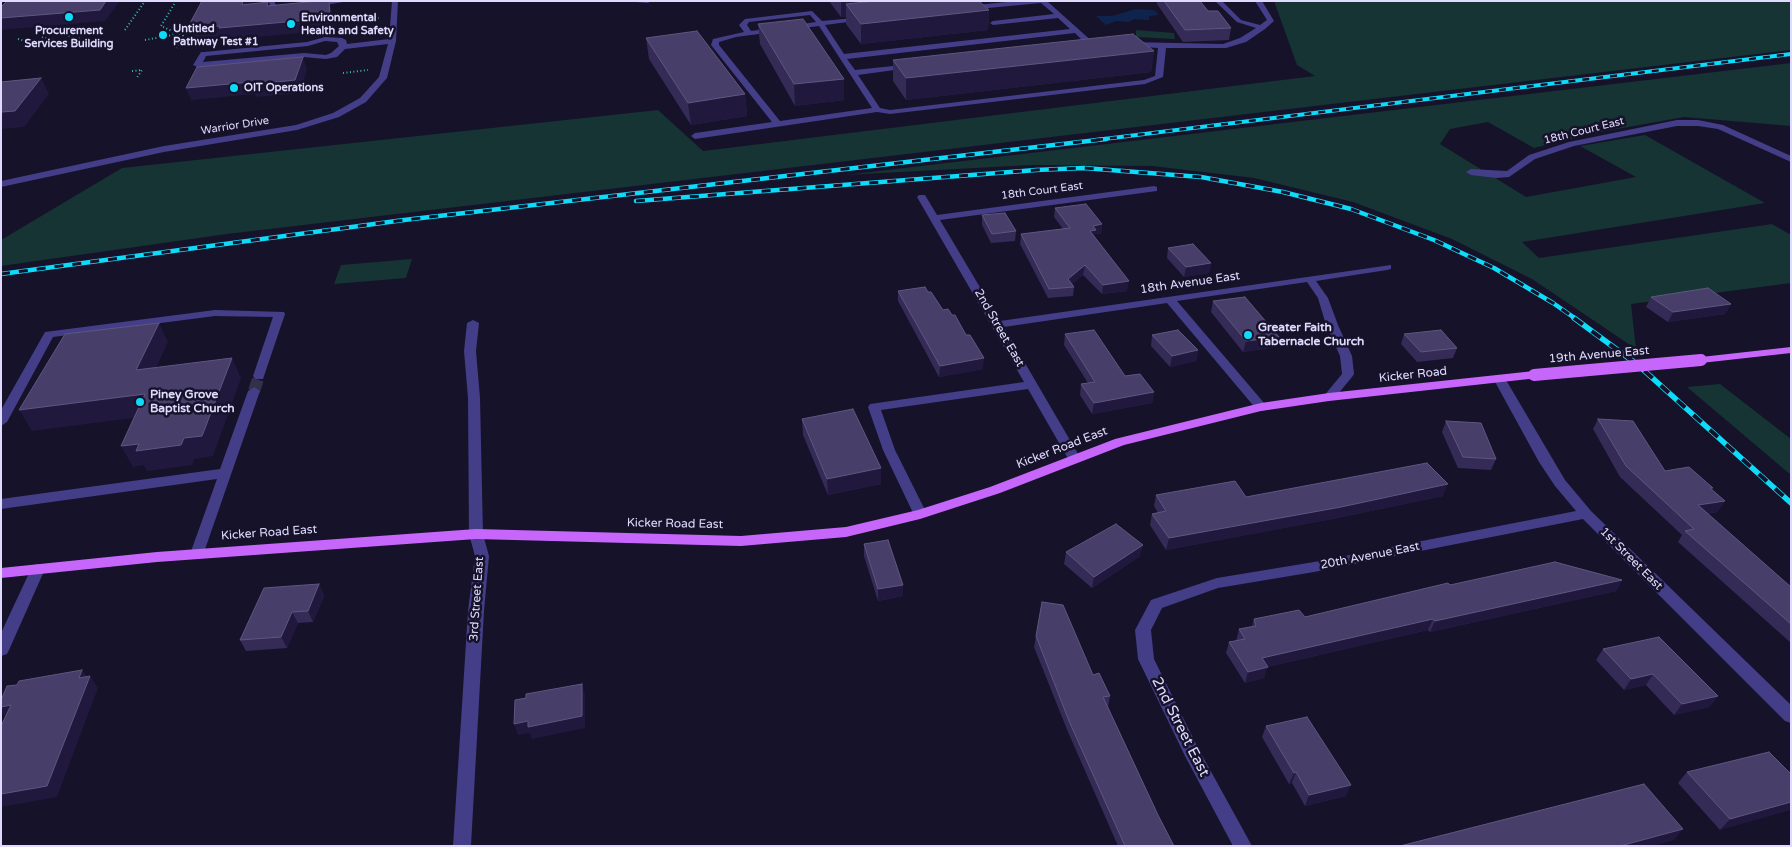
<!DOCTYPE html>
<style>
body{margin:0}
#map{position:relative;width:1792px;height:847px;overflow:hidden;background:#16122a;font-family:"Varela Round",sans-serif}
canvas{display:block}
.frame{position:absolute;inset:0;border:2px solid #e0dbfe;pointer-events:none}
</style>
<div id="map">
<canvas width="1792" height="847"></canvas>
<div class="frame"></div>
</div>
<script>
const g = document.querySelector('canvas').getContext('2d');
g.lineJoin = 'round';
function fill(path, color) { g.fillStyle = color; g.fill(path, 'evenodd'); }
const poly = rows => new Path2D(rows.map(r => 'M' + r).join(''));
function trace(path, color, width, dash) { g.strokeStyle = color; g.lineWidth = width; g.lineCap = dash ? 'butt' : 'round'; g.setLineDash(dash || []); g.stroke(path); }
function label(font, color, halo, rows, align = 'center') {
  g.font = font + ' "Varela Round",sans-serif'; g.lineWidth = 5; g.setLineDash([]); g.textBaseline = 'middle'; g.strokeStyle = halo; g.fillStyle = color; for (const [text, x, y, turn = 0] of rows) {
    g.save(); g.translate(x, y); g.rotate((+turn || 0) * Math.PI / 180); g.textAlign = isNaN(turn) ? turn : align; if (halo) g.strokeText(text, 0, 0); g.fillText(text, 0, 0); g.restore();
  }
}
fill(poly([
 [1274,1,1791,1,1791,50,227,234,1,266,1,240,122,168,658,110,703,151,1315,76,1297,65],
 [1136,30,1174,33,1175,39,1136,37],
 [1791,63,1791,126,1684,117,1595,133,1534,148,1488,122,1450,129,1440,144,1526,197,1636,177,1580,146,1645,135,1765,203,1522,242,1539,258,1772,224,1791,235,1791,283,1631,304,1636,349,1532,279,1452,239,1353,202,1254,178,1152,166,1031,165,845,175],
 [412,259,406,278,334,284,341,265],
 [1720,384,1791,439,1791,475,1687,387]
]), '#153433');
fill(poly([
 [1136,9,1152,10,1156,11,1158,15,1149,16,1149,20,1134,19,1129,22,1116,21,1106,25,1096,16,1112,16]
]), '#0f244c');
trace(poly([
 [254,391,259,376]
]), '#34304a', 12, [12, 6]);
trace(poly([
 [176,1,161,26,183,36,177,48],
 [354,21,379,18],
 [125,30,145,1],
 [65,35,81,39],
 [42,37,58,41],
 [18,39,33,43],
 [145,40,178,34],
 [132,71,142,70,136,79],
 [343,73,368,70]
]), '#34b9b5', 2, [1, 2.5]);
fill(poly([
 [268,1,274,1,276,5,289,7,286,9,272,8,268,1],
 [328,1,349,1,314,7,311,5,328,1],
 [392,1,398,1,396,41,387,78,366,102,339,117,297,130,164,152,1,187,1,181,164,146,296,125,333,113,360,98,379,77,388,44,345,49,337,57,326,59,304,57,197,67,193,65,201,52,204,52,307,42,325,37,342,38,346,40,347,44,389,39,392,1],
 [325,41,337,42,339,46,331,53,326,55,304,53,203,62,206,56,308,46,325,41],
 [624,1,651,1,648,3,624,1],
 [1016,1,1047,1,1095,44,1103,45,1090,48,1075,33,847,59,855,70,912,64,913,66,909,68,858,75,880,108,890,110,1144,80,1155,76,1158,48,1132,46,1129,46,1129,42,1223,44,1240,38,1256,28,1237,22,1215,1,1222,1,1241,20,1260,25,1267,20,1255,1,1262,1,1274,21,1265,29,1246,42,1226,48,1166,48,1163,77,1145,84,890,114,877,112,695,139,691,136,695,133,772,122,711,45,713,39,744,32,739,25,745,19,812,11,822,21,865,17,866,18,863,20,825,25,844,54,1070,29,1058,18,993,25,990,23,993,21,1054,14,1041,3,967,10,964,8,967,6,1016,1],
 [810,15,816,22,751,31,747,25,749,22,810,15],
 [819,26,872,108,780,121,719,45,719,42,736,37,819,26],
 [1677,120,1698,120,1723,125,1791,156,1791,162,1718,129,1698,126,1677,126,1574,146,1535,159,1509,177,1496,178,1471,175,1466,172,1471,169,1507,171,1529,155,1569,142,1677,120],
 [1154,186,1157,187,1157,191,940,220,1000,321,1391,265,1391,269,1387,270,1316,281,1328,298,1338,325,1352,356,1354,374,1352,377,1333,400,1325,400,1323,397,1342,374,1340,356,1326,325,1318,298,1307,282,1177,301,1265,404,1267,407,1265,410,1261,411,1257,410,1167,303,1004,327,1081,459,1075,463,1070,462,1028,389,881,410,895,450,927,514,925,517,915,517,883,450,868,407,870,404,1024,382,917,197,919,195,925,195,937,215,1154,186],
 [215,310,284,312,285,314,263,379,255,379,253,376,273,317,215,316,53,337,7,422,1,426,1,410,45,332,215,310],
 [473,320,479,323,476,351,480,398,483,534,489,556,484,611,471,846,453,846,468,611,475,556,469,534,468,398,464,351,467,323,473,320],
 [1500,376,1506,380,1565,480,1591,511,1791,705,1791,723,1785,721,1583,519,1314,572,1218,588,1162,608,1151,630,1154,659,1197,746,1252,846,1233,846,1185,756,1138,659,1135,630,1151,600,1217,578,1314,562,1576,511,1555,486,1539,462,1494,380,1500,376],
 [254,387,260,391,202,558,197,559,192,558,190,554,217,479,1,509,1,499,220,469,248,391,254,387],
 [38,564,43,565,45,569,9,650,7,654,1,656,1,633,31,569,33,565,38,564]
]), '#433e87');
fill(poly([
 [1791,347,1791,353,1701,363,1695,360,1701,357,1791,347],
 [1534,371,1538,372,1540,375,1538,378,1329,401,1261,411,1124,445,1000,493,920,519,846,537,741,546,476,539,157,562,1,578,1,568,157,552,476,529,741,536,846,527,918,510,990,487,1115,439,1261,403,1329,393,1534,371]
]), '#c766fb');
const railFar2 = poly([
 [1096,140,1791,54]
]);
const railFar1 = poly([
 [636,201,1036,170,1084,168,1201,177,1283,192,1351,209,1434,240,1494,268,1553,303,1576,319],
 [1,274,404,220,1106,139]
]);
const rail = poly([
 [1574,318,1638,365,1791,503]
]);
trace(railFar2, '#0ddbf8', 4);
trace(railFar1, '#0ddbf8', 4.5);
trace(rail, '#0ddbf8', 5.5);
trace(railFar2, '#16122a', 2.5, [7]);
trace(railFar1, '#16122a', 3, [9]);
trace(rail, '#16122a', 4, [11]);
trace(poly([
 [1534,375,1701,360]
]), '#c766fb', 12);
fill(poly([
 [829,1,979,1,989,10,988,30,861,44,846,24,846,17,841,17],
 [1157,1,1200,1,1208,11,1231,28,1229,40,1183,42,1157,4],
 [758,24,844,79,844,100,795,106,760,44],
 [646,38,745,94,747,116,691,125,649,59],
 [1154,51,1151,72,906,100,893,81,893,60],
 [1055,208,1102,224,1101,234,1095,234,1095,238,1127,291,1102,294,1083,275,1072,284,1074,287,1073,296,1048,298,1020,244,1021,234,1063,229,1054,217],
 [982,215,1016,231,1015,241,991,243,982,225],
 [1168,248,1211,263,1209,273,1184,277,1167,258],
 [898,291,928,292,943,310,983,369,939,377,898,301],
 [1651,297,1731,304,1725,314,1668,322,1646,307],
 [1213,301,1279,337,1276,347,1243,352,1211,312],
 [1065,334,1125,376,1154,392,1152,403,1092,414,1080,395,1081,384,1088,383,1064,345],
 [1404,334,1457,348,1453,358,1417,362,1401,344],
 [1152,335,1198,350,1196,361,1170,367,1151,346],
 [802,419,881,484,828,495,803,435],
 [1598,419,1665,471,1712,490,1725,501,1717,512,1707,514,1791,587,1791,643,1678,542,1682,535,1620,477,1593,429],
 [1446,421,1496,459,1491,470,1458,468,1442,432],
 [1156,495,1246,497,1443,496,1337,518,1166,550,1150,525,1152,514,1158,513,1154,506],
 [864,544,903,596,878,601,864,556],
 [1066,552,1140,556,1092,588,1064,564],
 [1622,580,1616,591,1430,632,1428,630,1267,667,1264,678,1245,683,1226,653,1229,642,1236,641,1239,629,1252,626,1254,619,1305,617,1450,585],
 [319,584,324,596,313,622,298,623,287,648,246,651,240,640],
 [1036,636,1093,675,1110,696,1108,707,1158,815,1174,846,1118,846,1068,732,1034,647],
 [1603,649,1718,696,1709,707,1674,715,1646,685,1624,690,1596,660],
 [1266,726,1346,796,1305,806,1292,783,1289,784,1262,737],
 [1687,772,1791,774,1720,830,1678,783]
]), '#352b57');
fill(poly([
 [106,1,120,1,105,21,1,30,1,18],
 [243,1,252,1,246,16,242,5],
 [329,1,332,12,334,30,223,40,222,37,195,40,189,25],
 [841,1,962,1,846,4,846,17,841,17],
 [989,10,988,30,861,44,861,24],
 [1154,51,1151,72,906,100,906,78],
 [303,57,307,69,300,93,256,97,255,94,191,100,186,88],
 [41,78,49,94,24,127,1,129,1,112],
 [844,79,844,100,795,106,794,84],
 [745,94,747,116,691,125,688,103],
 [1102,224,1101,234,1095,234,1095,239,1090,231,1093,226],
 [1211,263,1209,273,1184,277,1186,267],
 [1085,265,1083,275,1069,287,1068,279],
 [1129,281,1127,291,1102,294,1103,285],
 [1731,304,1725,314,1668,322,1673,312],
 [159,323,168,342,146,390,136,370],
 [1279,337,1276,347,1243,352,1246,341],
 [1198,350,1196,361,1170,367,1172,356],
 [232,358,241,378,213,456,194,459,192,465,147,471,144,465,133,467,121,446,184,438],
 [984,358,983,369,939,377,940,366],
 [1154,392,1152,403,1092,414,1094,403],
 [145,394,156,415,32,431,19,410],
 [881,468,881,484,828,495,827,479],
 [1448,484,1443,496,1337,518,1166,550,1169,538],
 [1725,501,1717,512,1691,516,1698,505],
 [1143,545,1140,556,1092,588,1094,577],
 [1622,580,1616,591,1430,632,1435,621],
 [319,584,324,596,313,622,308,611],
 [903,585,903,596,878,601,878,589],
 [292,612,298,623,287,648,281,637],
 [1433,619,1428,630,1267,667,1264,678,1245,683,1248,672,1262,658],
 [82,670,89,679,90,676,98,688,57,797,1,807,1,794,79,678],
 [1653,674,1646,685,1624,690,1631,679],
 [582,684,585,695,585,728,532,739,530,733,518,735,514,724,528,721],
 [1718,696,1709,707,1674,715,1682,704],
 [11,705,7,719,1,711,1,707],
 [1296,772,1292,783,1289,784,1294,773],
 [1351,785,1346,796,1305,806,1309,795],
 [1791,802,1791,810,1720,830,1730,819],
 [1683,829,1674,840,1652,846,1620,846]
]), '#21193d');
const building = poly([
 [7,1,106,1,100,10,1,18,1,7,7,1],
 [202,1,243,1,242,5,268,2,267,6,318,1,329,1,330,18,219,28,220,26,190,28,192,25,189,25,202,1],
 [875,1,979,1,989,10,861,24,846,4,875,1],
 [1164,1,1200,1,1208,11,1218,11,1231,28,1185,30,1164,1],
 [803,19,844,79,794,84,758,24,803,19],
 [697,31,745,94,688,103,646,38,697,31],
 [1133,34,1154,51,906,78,893,60,1133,34],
 [303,57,295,80,251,85,251,82,186,88,197,67,303,57],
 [41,78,15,111,1,112,1,82,41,78],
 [1086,204,1102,224,1093,226,1096,230,1090,231,1129,281,1103,285,1085,265,1068,279,1074,287,1049,289,1021,234,1070,228,1055,208,1086,204],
 [1005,213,1016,231,992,234,982,215,1005,213],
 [1193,244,1211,263,1186,267,1168,248,1193,244],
 [925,287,928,292,931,292,943,310,948,309,952,315,955,315,966,335,970,335,984,358,940,366,898,291,925,287],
 [1708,288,1731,304,1673,312,1651,297,1708,288],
 [1245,297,1279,337,1246,341,1213,301,1245,297],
 [159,323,136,370,232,358,202,436,184,438,181,445,136,451,139,444,121,446,145,394,19,410,65,334,159,323],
 [1094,330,1125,376,1140,374,1154,392,1094,403,1081,384,1095,382,1065,334,1094,330],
 [1178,330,1198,350,1172,356,1152,335,1178,330],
 [1441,330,1457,348,1421,352,1404,334,1441,330],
 [853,409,881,468,827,479,802,419,853,409],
 [1598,419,1633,421,1665,471,1689,467,1713,488,1710,488,1725,501,1698,505,1791,587,1791,624,1685,531,1694,529,1626,466,1598,419],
 [1446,421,1481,423,1496,459,1463,457,1446,421],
 [1427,463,1448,484,1341,507,1169,538,1152,514,1166,511,1156,495,1235,481,1246,497,1427,463],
 [1116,524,1143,545,1094,577,1066,552,1116,524],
 [888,540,903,585,878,589,864,544,888,540],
 [1555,562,1622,580,1435,621,1433,619,1262,658,1268,667,1248,672,1229,642,1245,639,1239,629,1256,626,1254,619,1299,610,1305,617,1448,583,1450,585,1555,562],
 [319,584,308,611,292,612,281,637,240,640,264,588,319,584],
 [1042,602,1063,605,1093,675,1099,673,1110,696,1103,697,1158,815,1174,846,1125,846,1069,721,1036,636,1042,602],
 [1659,637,1718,696,1682,704,1653,674,1631,679,1603,649,1659,637],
 [82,670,79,678,90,676,47,786,1,794,1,726,11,705,1,707,1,700,7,686,17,685,19,681,82,670],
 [582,684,582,716,528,727,528,721,514,724,515,700,526,698,526,694,582,684],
 [1307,717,1351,785,1309,795,1296,772,1294,773,1266,726,1307,717],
 [1769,752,1791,774,1791,802,1730,819,1687,772,1769,752],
 [1644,784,1683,829,1620,846,1400,846,1644,784]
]);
fill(building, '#473e69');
trace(building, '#5f5780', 1);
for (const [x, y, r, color] of [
 [69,17,5,"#0ddbf8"],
 [291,24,5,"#0ddbf8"],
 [163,35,5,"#0ddbf8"],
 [234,88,5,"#0ddbf8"],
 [1248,335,5,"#0ddbf8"],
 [140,402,5,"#0ddbf8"]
]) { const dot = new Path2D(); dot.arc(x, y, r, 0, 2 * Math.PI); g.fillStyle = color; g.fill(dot); trace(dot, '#16122a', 2); }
label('bold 11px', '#e0dbfe', '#16122a', [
 ["Environmental",301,18],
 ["Health and Safety",301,31],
 ["Untitled",173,29],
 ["Pathway Test #1",173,42],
 ["Procurement",69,31,"center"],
 ["Services Building",69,44,"center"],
 ["OIT Operations",244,88]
], 'left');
label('11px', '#e0dbfe', '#16122a', [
 ["Warrior Drive",235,126,-9],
 ["18th Court East",1584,131,-14],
 ["18th Court East",1042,191,-7]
]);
label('12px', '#e0dbfe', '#16122a', [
 ["18th Avenue East",1190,283,-8],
 ["2nd Street East",999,328,60],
 ["19th Avenue East",1599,355,-5],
 ["Kicker Road",1413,375,-6],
 ["Kicker Road East",1062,448,-21],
 ["Kicker Road East",675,524,1],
 ["Kicker Road East",269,533,-4],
 ["20th Avenue East",1370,556,-11],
 ["1st Street East",1631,559,45],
 ["3rd Street East",477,599,-86]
]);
label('bold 12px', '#e0dbfe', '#16122a', [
 ["Greater Faith",1258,328],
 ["Tabernacle Church",1258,342],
 ["Piney Grove",150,395],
 ["Baptist Church",150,409]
], 'left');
label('15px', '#e0dbfe', '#16122a', [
 ["2nd Street East",1180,727,63]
]);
</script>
